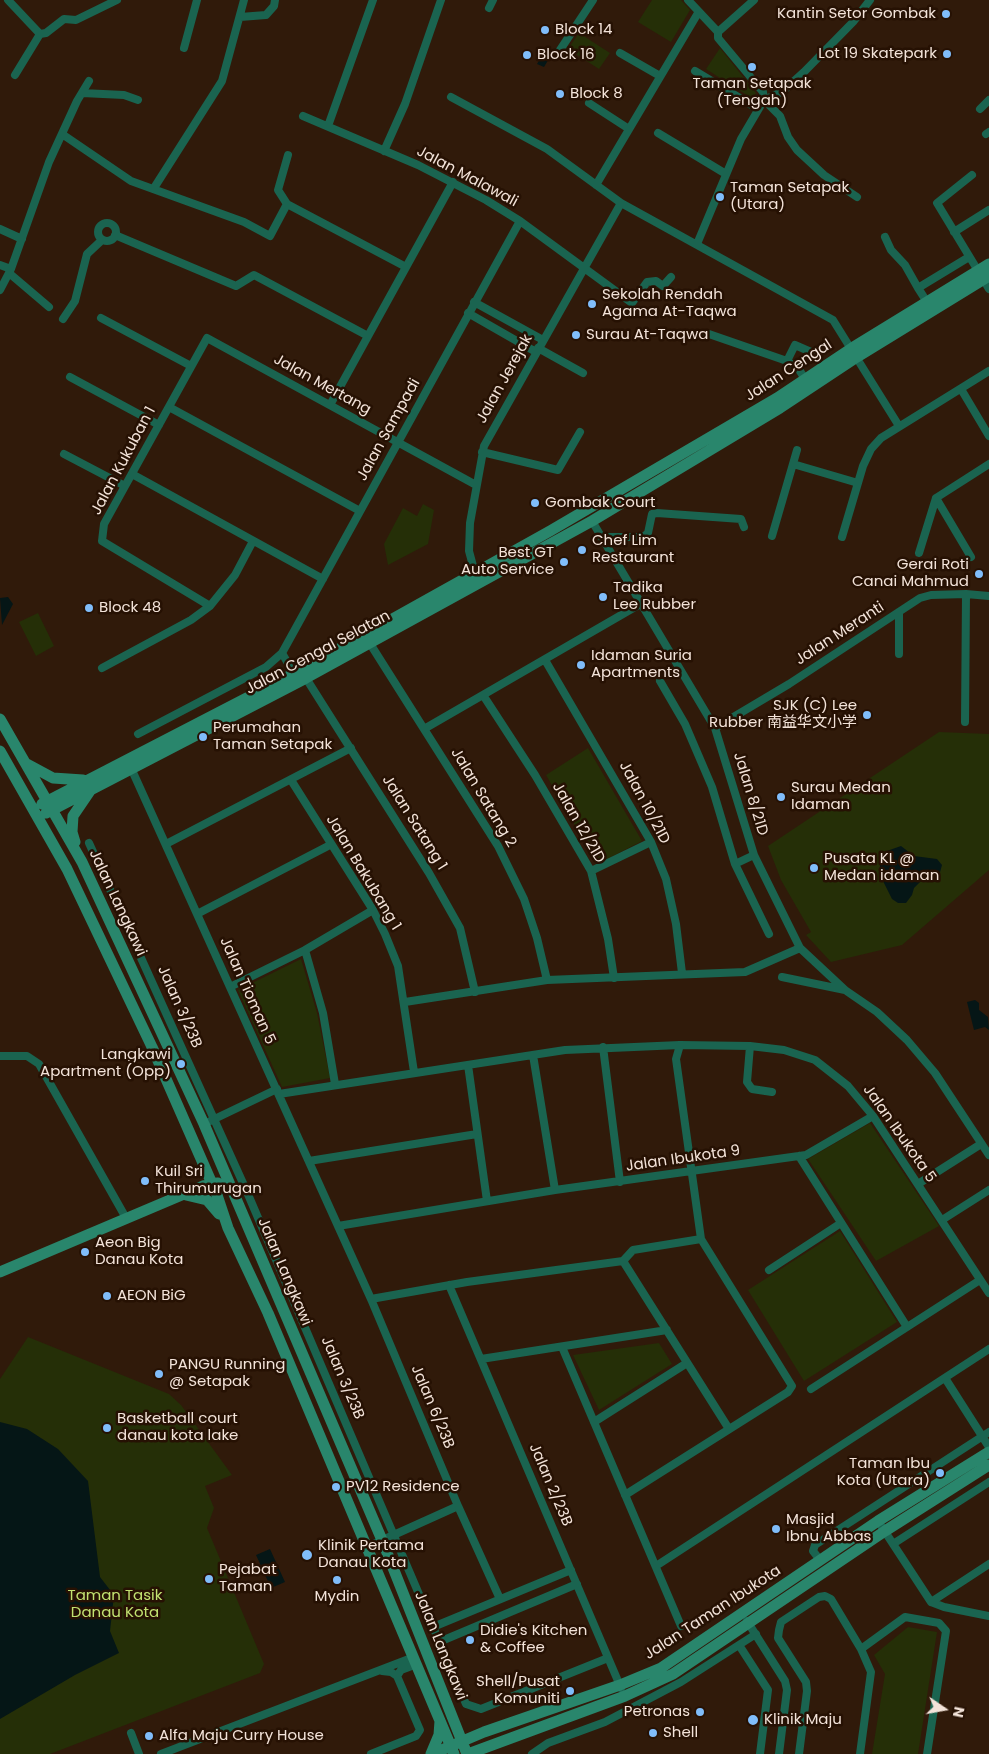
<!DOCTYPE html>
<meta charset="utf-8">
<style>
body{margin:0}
#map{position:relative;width:989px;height:1754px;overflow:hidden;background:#301a0a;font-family:Poppins,sans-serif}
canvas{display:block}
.north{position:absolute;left:919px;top:1684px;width:50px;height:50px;-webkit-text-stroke:4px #261103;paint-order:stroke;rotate:102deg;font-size:14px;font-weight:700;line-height:20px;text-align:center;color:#f3e3d9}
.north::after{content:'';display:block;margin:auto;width:18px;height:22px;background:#f3e3d9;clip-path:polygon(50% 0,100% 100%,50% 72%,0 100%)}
</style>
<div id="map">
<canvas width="989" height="1754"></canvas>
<div class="north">N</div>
</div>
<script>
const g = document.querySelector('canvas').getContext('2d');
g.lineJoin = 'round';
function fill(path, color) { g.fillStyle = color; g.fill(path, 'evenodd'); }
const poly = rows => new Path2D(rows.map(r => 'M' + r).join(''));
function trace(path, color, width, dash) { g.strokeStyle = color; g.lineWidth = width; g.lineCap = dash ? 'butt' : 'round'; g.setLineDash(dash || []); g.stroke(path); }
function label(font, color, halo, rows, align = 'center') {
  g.font = font + ' Poppins,"Noto Sans SC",sans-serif'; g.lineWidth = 5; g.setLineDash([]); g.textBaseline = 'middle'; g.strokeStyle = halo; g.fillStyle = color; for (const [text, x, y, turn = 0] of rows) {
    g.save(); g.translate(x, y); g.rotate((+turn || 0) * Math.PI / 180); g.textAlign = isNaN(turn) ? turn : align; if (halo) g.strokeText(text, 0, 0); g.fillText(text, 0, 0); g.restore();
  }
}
fill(poly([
 [652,0,681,0,690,10,671,42,638,22],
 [579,33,610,53,599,69,568,49],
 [720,48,756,93,753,99,706,69],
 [423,504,434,510,428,544,388,565,384,544,403,508,417,516],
 [38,613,54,646,36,656,19,622],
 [939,732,989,734,989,870,902,945,831,962,806,935,811,932,781,880,768,846],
 [588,748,642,841,597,864,546,775],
 [301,959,317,1013,330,1078,282,1087,238,990],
 [870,1123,939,1226,876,1261,808,1159],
 [840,1231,897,1322,804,1381,748,1290],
 [28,1337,169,1394,181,1405,232,1475,205,1486,214,1508,207,1528,264,1664,260,1673,50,1754,0,1754,0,1379],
 [659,1343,672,1364,599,1410,573,1355],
 [908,1627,937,1632,918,1754,872,1754,885,1674,874,1655]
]), '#252f07');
fill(poly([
 [546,49,553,52,544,67,537,64],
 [8,597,13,604,2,625,0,598],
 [901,846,914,856,937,859,942,865,939,876,932,879,923,879,914,888,912,895,906,903,898,903,892,899,879,873,881,859,884,852],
 [975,1000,979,1003,979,1010,988,1017,989,1030,985,1027,974,1030,967,1002],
 [0,1422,27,1429,58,1449,88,1481,100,1577,114,1595,110,1631,119,1653,75,1675,0,1719],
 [270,1549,285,1582,271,1588,256,1555]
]), '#051616');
trace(poly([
 [8,0,40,34],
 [688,0,718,32],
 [489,8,493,0],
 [240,17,266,15,274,6,275,0],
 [718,32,754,0],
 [184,48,197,0],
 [560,50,593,0],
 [620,53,660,76],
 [695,71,758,109],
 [15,75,40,34,46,33,64,19,76,20,117,0],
 [82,93,124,95,138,100],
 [451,97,547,149,621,203,833,320,899,426],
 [589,103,629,129],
 [980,109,989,100],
 [303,116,418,165,486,200,520,221,632,303,647,282,656,281,663,286,671,277],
 [328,126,373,0],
 [658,133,726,174],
 [62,134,131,181,244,222,270,236,287,204],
 [986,134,989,132],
 [384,151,405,104,441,0],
 [288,155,278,190,287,204,406,267],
 [972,175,937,203,989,289],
 [596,185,698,13],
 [154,188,222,81,244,0],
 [857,197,824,175,797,150,788,137,780,116,764,100,782,92,804,72,853,22,870,0],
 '98 232a9 9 0 1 1 18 0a9 9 0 1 1-18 0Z',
 [0,229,22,239],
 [954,232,989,210],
 [115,235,236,286,254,275,368,336],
 [885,237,891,250,905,265,918,288],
 [697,244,741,139,764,100,763,92,718,38,718,32],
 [0,265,11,269],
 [9,273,49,307],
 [0,290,11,269,49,162,77,101,89,81],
 [474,302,543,340],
 [927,302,918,288,969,257],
 [468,313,536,352],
 [101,318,191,366],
 [63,319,75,301,87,254,102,240],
 [706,333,787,361,798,368,805,379],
 [538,348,583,373],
 [787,361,795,345,811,352],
 [70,377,159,425],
 [961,389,989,436],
 [330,405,453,182],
 [169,407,360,511],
 [482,452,558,470,580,432],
 [64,454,125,486],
 [793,464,858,483],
 [132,474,323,579],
 [936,498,971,557],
 [592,521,715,728,754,855,800,948,845,990],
 [772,536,797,450],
 [602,537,643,537,648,533,652,514,657,513,741,519,744,527],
 [842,537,863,466,871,449,881,438,989,371],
 [919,553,936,498,989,464],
 [476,577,469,551,470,523,484,446,621,203],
 [210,606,102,541,104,524,207,338,476,485],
 [899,612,899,654],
 [369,642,498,846,524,899,537,938,547,980],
 [545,660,651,842,666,879,676,924,682,973],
 [102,668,191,620,210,606,235,575,253,541],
 [294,674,282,653,520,221],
 [304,675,429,873,460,928,475,992],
 [660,681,685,724,712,787,735,864,769,934],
 [483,695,535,775,591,871,608,939,614,978],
 [965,722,966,594],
 [715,728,789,684,920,598,931,595,966,594,989,596],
 [424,729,642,603],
 [138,734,266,667,282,653],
 [131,768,371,1299,458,1506,500,1599],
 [291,780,373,910,385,934,398,966,414,1072],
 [89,843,247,1192,466,1704,481,1709,608,1658],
 [166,844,351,748],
 [735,864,754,855],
 [591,871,651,842],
 [197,914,330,845],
 [305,950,323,1013,335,1084],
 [782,977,845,990,877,1012,907,1040,935,1073,989,1155],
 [230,987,305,950,373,910],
 [405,1002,547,980,745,972,800,948],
 [750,1046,747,1082,752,1089,772,1092],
 [603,1047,620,1182],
 [533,1055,555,1190],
 [0,1056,27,1056,39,1064,126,1218],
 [468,1065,487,1201],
 [279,1094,565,1050,680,1045,750,1046,784,1050,815,1060,848,1086,873,1116,989,1293],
 [204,1124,277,1089],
 [799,1156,907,1327],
 [309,1161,477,1134],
 [918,1184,981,1144],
 [942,1220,989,1190],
 [338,1226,555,1190,806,1155,873,1116],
 [623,1261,729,1429],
 [623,1261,633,1250,701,1239],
 [769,1270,841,1223],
 [449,1285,621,1688],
 [371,1299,467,1282,623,1261],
 [562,1347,681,1626],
 [481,1359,667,1330],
 [945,1378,989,1447],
 [811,1389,980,1280],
 [594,1422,687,1363],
 [625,1495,788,1392,792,1386,701,1239,676,1059,680,1045],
 [878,1521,931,1602,944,1607,989,1616],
 [893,1544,989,1482],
 [367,1547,458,1506],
 [820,1560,813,1551,815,1545,989,1432],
 [656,1566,989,1349],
 [931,1602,989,1564],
 [747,1621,785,1681,787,1690,779,1754],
 [433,1627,571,1570],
 [439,1642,577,1584],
 [739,1645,768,1690,760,1754],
 [861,1649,905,1617,939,1623,946,1631,927,1754],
 [397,1676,401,1670,417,1664],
 [131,1733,139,1754],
 [161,1754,414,1657],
 [371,1754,416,1736,420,1730,397,1676,391,1672,382,1671],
 [532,1754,548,1743,605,1722,681,1682,756,1634],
 [799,1754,807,1691,806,1682,778,1638,779,1630,781,1622,819,1597,825,1596,831,1599,861,1649,871,1672,860,1754]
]), '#1a6450', 8);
trace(poly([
 [0,719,82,862,204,1124,382,1540,467,1754],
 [0,751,67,869,152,1047,217,1195,228,1228,268,1313,454,1754],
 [27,764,53,778,83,780],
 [42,804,301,670,550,531,777,398,852,348,989,264],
 [46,813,306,678,592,521,780,408,857,357,989,276],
 [75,842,72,832,73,816,90,791],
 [186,1195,207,1200,219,1214],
 [0,1272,203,1186,218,1183],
 [431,1754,439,1735,440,1721],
 [432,1754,484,1732,620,1685,661,1668,878,1521,989,1452],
 [468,1754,625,1696,673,1674,885,1531,989,1465]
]), '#29866c', 11);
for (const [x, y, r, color] of [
 [946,14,5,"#80bdfa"],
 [545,30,5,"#80bdfa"],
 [947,54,5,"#80bdfa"],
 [527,55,5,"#80bdfa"],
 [752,67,5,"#80bdfa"],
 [560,94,5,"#80bdfa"],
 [720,197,5,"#80bdfa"],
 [592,304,5,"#80bdfa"],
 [576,335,5,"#80bdfa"],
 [535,503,5,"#80bdfa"],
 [582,550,5,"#80bdfa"],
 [564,562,5,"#80bdfa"],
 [979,574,5,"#80bdfa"],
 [603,597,5,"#80bdfa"],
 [89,608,5,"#80bdfa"],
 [581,665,5,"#80bdfa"],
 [867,715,5,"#80bdfa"],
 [203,737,5,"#80bdfa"],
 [781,797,5,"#80bdfa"],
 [814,868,5,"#80bdfa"],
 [181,1064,5,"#80bdfa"],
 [145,1181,5,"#80bdfa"],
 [85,1252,5,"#80bdfa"],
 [107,1296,5,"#80bdfa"],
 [159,1374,5,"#80bdfa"],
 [107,1428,5,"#80bdfa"],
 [940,1473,5,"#80bdfa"],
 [336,1487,5,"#80bdfa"],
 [776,1529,5,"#80bdfa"],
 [307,1555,6,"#80bdfa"],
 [209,1579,5,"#80bdfa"],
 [337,1580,5,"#80bdfa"],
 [470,1640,5,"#80bdfa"],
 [570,1691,5,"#80bdfa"],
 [700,1712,5,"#80bdfa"],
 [753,1720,6,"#80bdfa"],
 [653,1733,5,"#80bdfa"],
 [149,1736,5,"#80bdfa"]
]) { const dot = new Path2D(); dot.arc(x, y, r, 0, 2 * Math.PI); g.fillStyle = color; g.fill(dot); trace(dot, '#261103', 2); }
label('15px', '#f3e3d9', '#261103', [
 ["Kantin Setor Gombak",936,14,"right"],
 ["Block 14",555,30],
 ["Lot 19 Skatepark",937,54,"right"],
 ["Block 16",537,55],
 ["Taman Setapak",752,84,"center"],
 ["(Tengah)",752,101,"center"],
 ["Block 8",570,94],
 ["Taman Setapak",730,188],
 ["(Utara)",730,205],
 ["Sekolah Rendah",602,295],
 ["Agama At-Taqwa",602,312],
 ["Surau At-Taqwa",586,335],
 ["Gombak Court",545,503],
 ["Chef Lim",592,541],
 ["Restaurant",592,558],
 ["Best GT",554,553,"right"],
 ["Auto Service",554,570,"right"],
 ["Gerai Roti",969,565,"right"],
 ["Canai Mahmud",969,582,"right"],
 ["Tadika",613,588],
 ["Lee Rubber",613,605],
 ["Block 48",99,608],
 ["Idaman Suria",591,656],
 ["Apartments",591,673],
 ["SJK (C) Lee",857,706,"right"],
 ["Rubber 南益华文小学",857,723,"right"],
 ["Perumahan",213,728],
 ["Taman Setapak",213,745],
 ["Surau Medan",791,788],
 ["Idaman",791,805],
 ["Pusata KL @",824,859],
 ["Medan idaman",824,876],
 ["Langkawi",171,1055,"right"],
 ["Apartment (Opp)",171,1072,"right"],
 ["Kuil Sri",155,1172],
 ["Thirumurugan",155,1189],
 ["Aeon Big",95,1243],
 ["Danau Kota",95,1260],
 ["AEON BiG",117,1296],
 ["PANGU Running",169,1365],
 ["@ Setapak",169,1382],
 ["Basketball court",117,1419],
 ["danau kota lake",117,1436],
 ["Taman Ibu",930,1464,"right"],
 ["Kota (Utara)",930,1481,"right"],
 ["PV12 Residence",346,1487],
 ["Masjid",786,1520],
 ["Ibnu Abbas",786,1537],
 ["Klinik Pertama",318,1546],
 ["Danau Kota",318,1563],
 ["Pejabat",219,1570],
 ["Taman",219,1587],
 ["Mydin",337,1597,"center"],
 ["Didie's Kitchen",480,1631],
 ["& Coffee",480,1648],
 ["Shell/Pusat",560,1682,"right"],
 ["Komuniti",560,1699,"right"],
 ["Petronas",690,1712,"right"],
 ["Klinik Maju",764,1720],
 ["Shell",663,1733],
 ["Alfa Maju Curry House",159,1736]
], 'left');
label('15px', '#f3e3d9', '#261103', [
 ["Jalan Malawali",467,177,28],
 ["Jalan Cengal",789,371,-33],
 ["Jalan Jerejak",505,379,-61],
 ["Jalan Mertang",322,385,29],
 ["Jalan Sampadi",389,430,-61],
 ["Jalan Kukuban 1",124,461,-62],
 ["Jalan Meranti",840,634,-33],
 ["Jalan Cengal Selatan",318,653,-28],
 ["Jalan 8/21D",750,794,73],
 ["Jalan Satang 2",483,798,59],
 ["Jalan 10/21D",644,803,62],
 ["Jalan Satang 1",414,823,58],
 ["Jalan 12/21D",578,823,60],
 ["Jalan Bakubang 1",363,873,59],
 ["Jalan Langkawi",117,903,65],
 ["Jalan Tioman 5",247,991,66],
 ["Jalan 3/23B",179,1007,66],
 ["Jalan Ibukota 5",899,1134,55],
 ["Jalan Ibukota 9",683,1159,-8],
 ["Jalan Langkawi",284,1272,67],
 ["Jalan 3/23B",342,1378,67],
 ["Jalan 6/23B",432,1407,67],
 ["Jalan 2/23B",550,1485,67],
 ["Jalan Taman Ibukota",713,1613,-33],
 ["Jalan Langkawi",440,1646,68]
]);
label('15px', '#c2e271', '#261103', [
 ["Taman Tasik",115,1596],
 ["Danau Kota",115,1613]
]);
</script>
